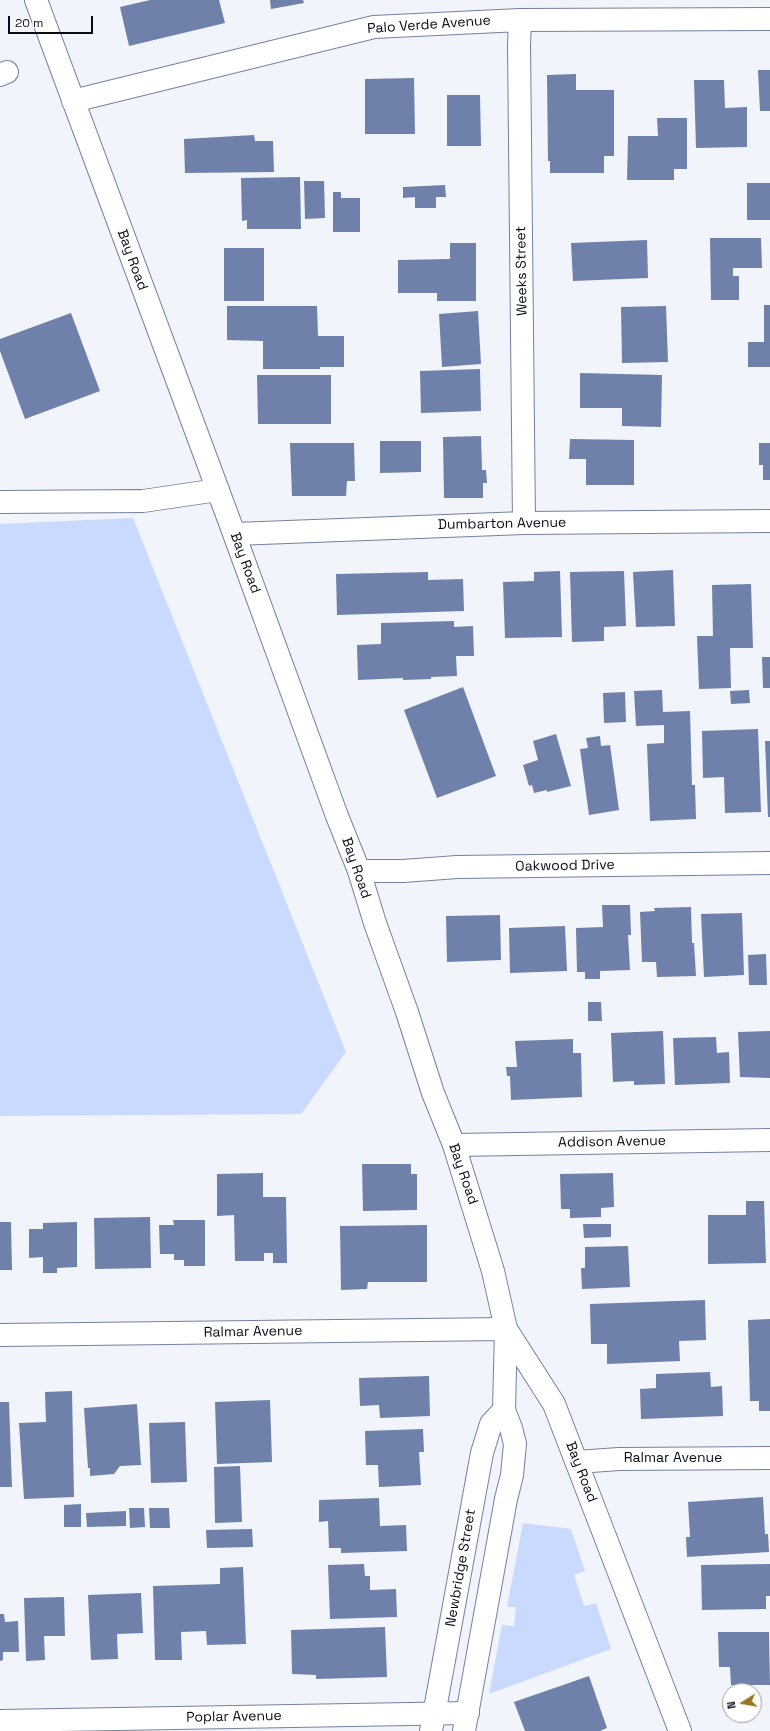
<!DOCTYPE html>
<style>
body{margin:0}
#map{position:relative;width:770px;height:1731px;overflow:hidden;background:#f1f4fb;font-family:"Space Grotesk",sans-serif}
canvas{display:block}
.north{position:absolute;left:722px;top:1683px;width:40px;height:40px;box-sizing:border-box;background:#fff;border:1px solid #9c9ea2;border-radius:50%;rotate:259deg;font-size:11px;font-weight:700;line-height:16px;text-align:center;color:#080c17}
.north::after{content:'';display:block;margin:auto;width:14px;height:18px;background:#987721;clip-path:polygon(50% 0,100% 100%,50% 72%,0 100%)}
.scale{position:absolute;left:8px;top:16px;width:85px;height:18px;box-sizing:border-box;border:2px solid #080c17;border-top:0;padding-left:5px;font-size:12px;line-height:14px;white-space:nowrap;color:#080c17;-webkit-text-stroke:3px #fff;paint-order:stroke}
</style>
<div id="map">
<canvas width="770" height="1731"></canvas>
<div class="north">N</div>
<div class="scale">20 m</div>
</div>
<script>
const g = document.querySelector('canvas').getContext('2d');
g.lineJoin = 'round';
function fill(path, color) { g.fillStyle = color; g.fill(path, 'evenodd'); }
const poly = rows => new Path2D(rows.map(r => 'M' + r).join(''));
function trace(path, color, width, dash) { g.strokeStyle = color; g.lineWidth = width; g.lineCap = dash ? 'butt' : 'round'; g.setLineDash(dash || []); g.stroke(path); }
function label(font, color, halo, rows, align = 'center') {
  g.font = font + ' "Space Grotesk",sans-serif'; g.lineWidth = 3; g.setLineDash([]); g.textBaseline = 'middle'; g.strokeStyle = halo; g.fillStyle = color; for (const [text, x, y, turn = 0] of rows) {
    g.save(); g.translate(x, y); g.rotate((+turn || 0) * Math.PI / 180); g.textAlign = isNaN(turn) ? turn : align; if (halo) g.strokeText(text, 0, 0); g.fillText(text, 0, 0); g.restore();
  }
}
fill(poly([
 [133,518,346,1052,301,1114,0,1116,0,524],
 [523,1523,571,1529,585,1571,574,1575,584,1606,596,1603,611,1649,489,1694,502,1625,514,1626,516,1607,507,1607]
]), '#cadaff');
fill(poly([
 [150,0,219,0,225,23,129,46,120,7],
 [270,0,303,0,304,3,271,9],
 [758,70,770,70,770,111,760,111],
 [576,74,576,90,614,90,614,156,604,156,604,173,550,173,550,161,548,161,547,75],
 [414,78,415,134,365,134,365,79],
 [694,80,724,80,725,108,747,107,747,147,696,148],
 [447,95,480,95,481,146,447,146],
 [657,118,687,118,687,169,674,169,674,180,627,180,628,136,658,136],
 [254,135,255,141,273,141,274,172,185,173,184,139],
 [300,177,301,229,247,229,247,220,242,221,241,178],
 [304,181,324,181,325,218,305,219],
 [747,183,770,183,770,220,747,220],
 [445,185,446,197,436,197,436,208,415,208,415,197,403,198,403,187],
 [333,192,341,192,341,198,360,198,360,232,333,232],
 [710,238,761,238,762,268,733,268,733,276,739,276,739,300,711,300],
 [647,240,648,278,573,281,571,243],
 [450,243,476,243,476,301,437,301,437,293,398,293,398,260,450,259],
 [224,248,264,248,264,301,224,301],
 [764,305,770,305,770,367,748,367,748,342,764,342],
 [227,306,317,306,318,336,344,336,344,367,320,367,320,369,263,369,263,341,227,340],
 [666,306,668,362,622,363,621,307],
 [478,311,481,364,442,367,439,314],
 [71,313,100,391,25,419,0,351,0,339],
 [480,369,481,411,421,413,420,371],
 [580,373,662,375,661,427,622,426,622,408,580,408],
 [257,375,331,375,331,424,258,424],
 [481,436,482,470,486,470,487,483,483,483,483,498,444,498,443,437],
 [570,439,634,440,634,485,586,485,586,459,569,459],
 [380,441,421,441,421,472,380,473],
 [290,443,354,443,355,481,347,481,346,496,292,496],
 [759,443,770,443,770,480,763,480,763,465,759,465],
 [673,570,675,626,636,627,633,572],
 [560,571,562,637,505,638,503,582,534,581,534,572],
 [624,571,626,626,604,627,604,641,572,642,570,572],
 [428,572,428,580,463,579,464,611,337,615,336,574],
 [751,584,753,648,730,648,731,688,699,689,697,636,713,636,712,585],
 [454,621,454,627,473,626,474,656,456,656,457,676,431,677,431,679,403,680,403,678,358,680,357,645,381,644,381,623],
 [762,657,770,657,770,688,763,688],
 [463,687,496,776,437,798,404,710],
 [662,690,663,712,690,711,692,785,695,785,696,819,650,821,647,744,664,743,664,725,636,726,634,691],
 [749,690,750,703,731,704,730,691],
 [625,692,626,722,604,723,603,693],
 [758,729,761,812,725,813,724,777,703,778,702,731],
 [556,734,571,786,547,792,547,790,534,793,532,785,529,786,523,765,538,760,533,741],
 [600,736,601,746,610,745,619,810,589,815,580,749,588,748,586,738],
 [765,741,770,741,770,817,768,817],
 [602,905,630,905,631,935,628,935,630,970,600,971,600,979,585,979,585,972,577,972,576,928,603,927],
 [691,907,692,943,694,943,696,976,657,977,656,962,642,962,640,912,655,911,654,908],
 [742,913,744,975,704,977,701,914],
 [500,915,501,960,447,962,446,916],
 [565,926,567,971,510,973,509,928],
 [766,954,767,985,749,985,748,955],
 [588,1002,601,1002,602,1021,588,1021],
 [663,1031,665,1084,634,1085,634,1081,613,1082,611,1033],
 [770,1031,770,1078,740,1077,738,1032],
 [716,1037,717,1053,729,1052,730,1083,675,1085,673,1038],
 [573,1039,573,1053,581,1053,582,1097,511,1100,510,1076,507,1076,506,1067,517,1067,515,1041],
 [362,1164,411,1164,411,1174,417,1174,417,1210,363,1211],
 [263,1173,263,1197,286,1197,287,1263,273,1263,273,1253,264,1253,264,1261,235,1261,234,1215,217,1216,217,1174],
 [613,1173,614,1207,601,1208,601,1217,570,1218,570,1209,561,1209,560,1174],
 [746,1201,764,1201,766,1263,708,1264,708,1215,746,1215],
 [150,1217,151,1268,95,1269,94,1218],
 [173,1220,205,1220,205,1266,184,1266,184,1260,174,1260,174,1254,160,1254,159,1225,174,1225],
 [0,1222,11,1222,12,1270,0,1270],
 [77,1222,77,1267,57,1268,57,1273,43,1273,43,1257,29,1258,29,1229,43,1229,43,1223],
 [583,1224,611,1224,611,1237,584,1238],
 [427,1225,427,1282,368,1282,367,1289,341,1290,340,1226],
 [628,1246,630,1287,582,1289,581,1268,585,1268,585,1247],
 [705,1300,706,1340,679,1341,680,1361,607,1364,607,1344,591,1344,590,1304],
 [770,1319,770,1411,759,1411,759,1401,750,1401,748,1320],
 [710,1372,711,1387,722,1386,723,1416,641,1419,640,1389,656,1388,656,1374],
 [429,1376,430,1416,380,1418,379,1405,360,1406,359,1378],
 [72,1391,74,1497,24,1499,19,1423,46,1422,45,1392],
 [270,1400,272,1462,217,1464,215,1402],
 [0,1402,9,1402,12,1487,0,1487],
 [137,1404,141,1465,120,1466,114,1474,90,1476,90,1468,88,1468,84,1408],
 [185,1422,187,1482,151,1483,149,1423],
 [423,1429,424,1452,419,1452,421,1485,379,1487,378,1465,366,1465,365,1431],
 [240,1466,242,1522,215,1523,214,1467],
 [763,1497,765,1534,768,1534,769,1552,687,1557,686,1537,690,1537,688,1502],
 [379,1498,380,1526,406,1525,407,1551,341,1553,341,1548,329,1548,328,1521,319,1522,319,1500],
 [81,1504,81,1527,64,1527,64,1505],
 [129,1508,144,1508,145,1527,130,1528],
 [149,1508,169,1508,170,1528,150,1528],
 [126,1511,126,1526,87,1527,86,1513],
 [252,1529,253,1547,207,1548,206,1530],
 [364,1564,365,1576,370,1576,370,1590,396,1589,397,1617,330,1619,328,1565],
 [770,1564,770,1596,766,1596,766,1609,702,1610,701,1565],
 [243,1567,246,1644,207,1645,206,1631,181,1632,182,1660,155,1660,153,1586,220,1584,220,1568],
 [141,1593,143,1633,117,1634,118,1659,91,1660,88,1595],
 [64,1597,65,1636,44,1636,45,1660,26,1661,24,1598],
 [0,1614,4,1614,5,1622,18,1621,19,1652,3,1652,3,1660,0,1661],
 [385,1627,387,1677,316,1679,316,1675,292,1674,291,1630],
 [718,1632,769,1632,770,1685,731,1685,730,1667,719,1667],
 [589,1676,607,1728,600,1731,525,1731,514,1702]
]), '#6f81aa');
const minor = poly([
 [520,20,519,45,524,523],
 [0,75,7,72],
 [73,101,374,27,520,20,770,19],
 [0,502,143,501,218,490],
 [235,534,524,523,770,521],
 [359,871,403,871,457,867,770,863],
 [454,1145,770,1140],
 [0,1335,506,1329,554,1404,680,1731],
 [577,1462,619,1459,770,1458],
 [0,1721,468,1713]
]);
const major = poly([
 [36,0,229,520,337,816,359,871,375,923,407,1012,433,1093,454,1145,493,1271,506,1329,504,1410,511,1428,515,1444,512,1475,506,1499,464,1731],
 [431,1731,482,1453,491,1424,504,1410]
]);
trace(minor, '#7481a0', 24);
trace(major, '#7481a0', 24);
trace(minor, '#fff', 22);
trace(major, '#fff', 22);
label('14px', '#080c17', '#fff', [
 ["Palo Verde Avenue",429,25,-4],
 ["Bay Road",132,260,70],
 ["Weeks Street",522,271,-91],
 ["Dumbarton Avenue",502,524,-1],
 ["Bay Road",245,563,70],
 ["Oakwood Drive",565,866,-1],
 ["Bay Road",356,868,71],
 ["Addison Avenue",612,1142,-1],
 ["Bay Road",463,1174,71],
 ["Ralmar Avenue",253,1332,-1],
 ["Ralmar Avenue",673,1458],
 ["Bay Road",581,1472,69],
 ["Newbridge Street",461,1568,-80],
 ["Poplar Avenue",234,1717,-1]
]);
</script>
